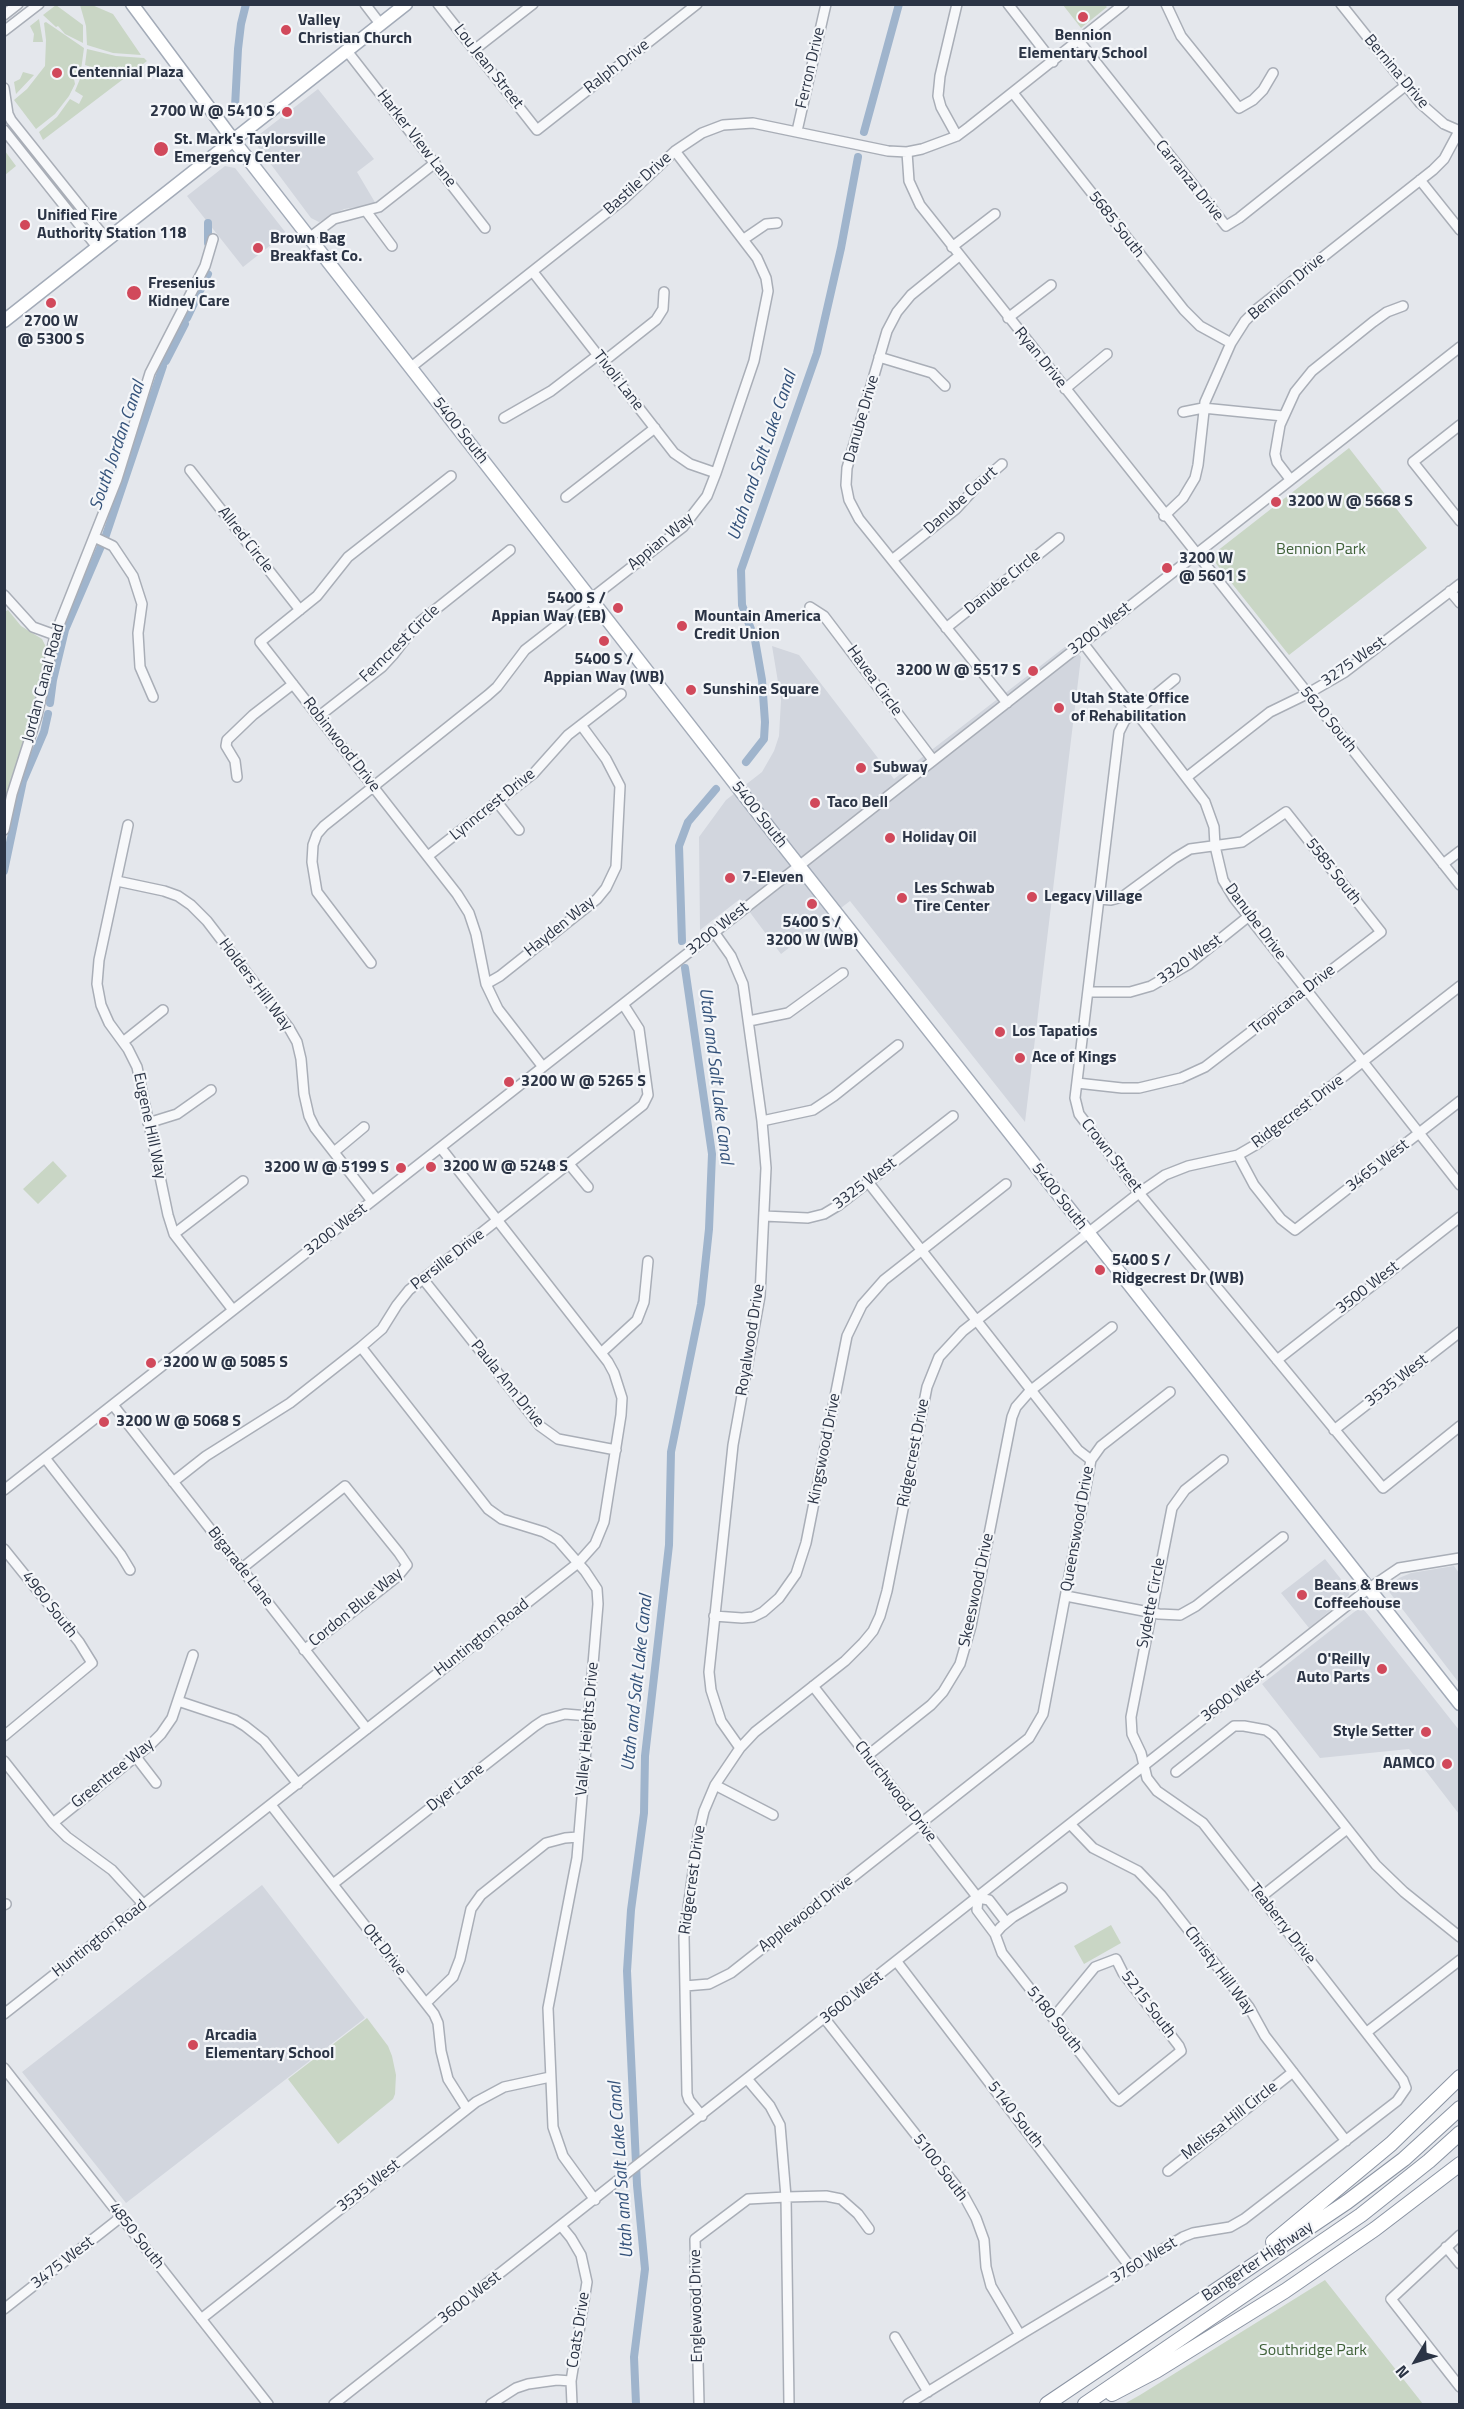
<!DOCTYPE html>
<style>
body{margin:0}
#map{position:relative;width:1464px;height:2409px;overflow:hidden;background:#e4e7ec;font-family:"Titillium Web",sans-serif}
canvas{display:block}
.frame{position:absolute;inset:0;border:6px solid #2b3445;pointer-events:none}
.north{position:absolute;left:1386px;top:2331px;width:60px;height:60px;-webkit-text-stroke:4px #f4f6f9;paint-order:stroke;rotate:232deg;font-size:16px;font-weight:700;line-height:24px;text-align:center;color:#2b3445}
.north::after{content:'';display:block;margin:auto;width:21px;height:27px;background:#2b3445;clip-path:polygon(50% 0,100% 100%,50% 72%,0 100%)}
</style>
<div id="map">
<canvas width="1464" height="2409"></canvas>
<div class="frame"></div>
<div class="north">N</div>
</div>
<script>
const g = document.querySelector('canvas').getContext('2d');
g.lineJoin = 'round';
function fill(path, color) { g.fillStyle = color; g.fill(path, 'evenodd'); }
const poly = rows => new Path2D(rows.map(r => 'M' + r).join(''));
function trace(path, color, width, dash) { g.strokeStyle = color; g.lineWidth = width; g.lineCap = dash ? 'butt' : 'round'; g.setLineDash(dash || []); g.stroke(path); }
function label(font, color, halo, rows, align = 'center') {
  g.font = font + ' "Titillium Web",sans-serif'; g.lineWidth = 4.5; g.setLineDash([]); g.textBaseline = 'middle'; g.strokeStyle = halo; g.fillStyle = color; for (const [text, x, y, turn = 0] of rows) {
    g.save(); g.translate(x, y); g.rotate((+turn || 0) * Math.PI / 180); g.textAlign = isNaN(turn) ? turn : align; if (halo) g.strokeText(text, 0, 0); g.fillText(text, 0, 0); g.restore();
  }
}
fill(poly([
 [318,89,374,159,357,172,376,204,344,209,319,222,311,218,255,143,260,134],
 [225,166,235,168,286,233,243,267,187,196],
 [1070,643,1081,657,1025,1122,850,901,781,954,740,899,700,930,699,837,726,800,762,772,774,751,779,736,781,700,772,646,799,655,894,779],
 [1325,1559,1348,1588,1349,1595,1309,1628,1281,1593],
 [1454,1566,1459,1573,1459,1683,1387,1589,1399,1578,1411,1573],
 [1358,1609,1364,1610,1369,1616,1459,1730,1459,1814,1409,1749,1320,1758,1262,1684],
 [262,1885,365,2018,126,2203,22,2072]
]), '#d2d6de');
fill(poly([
 [56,5,83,25,83,43,65,34,58,26,56,27,43,15],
 [80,5,92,5,113,14,141,55,113,53,87,45,86,26],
 [1063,5,1105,5,1107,7,1081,28],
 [39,19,43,42,33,42,34,34,30,26],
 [46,22,84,48,81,70,78,76,74,79,75,84,69,96,55,114,36,129,14,100,27,89,45,66,46,40,44,23],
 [87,49,116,56,144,58,147,61,43,140,39,132,57,117,70,99,79,104,83,96,75,91,82,74,92,77,94,68,85,65],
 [23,72,34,75,16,94,14,82,20,79],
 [5,151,16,166,5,175],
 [1349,448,1427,548,1289,655,1214,561,1212,555],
 [8,610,21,626,42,639,47,649,32,712,5,807,4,612],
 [53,1161,67,1176,38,1204,23,1189],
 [1111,1925,1121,1943,1084,1964,1074,1946],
 [367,2018,388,2046,392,2056,396,2075,395,2094,393,2099,338,2144,288,2079],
 [1325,2280,1423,2404,1124,2404,1140,2395]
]), '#c9d6c5');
trace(poly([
 [235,107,238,49,241,24,246,4],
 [864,132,899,4],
 [208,243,208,223],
 [187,318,208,274],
 [166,361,185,324],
 [105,538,163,366],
 [50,703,53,680,65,630,102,544],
 [746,762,764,739,765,722,762,680,755,640,742,605,741,570,817,353,841,248,858,157],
 [4,871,23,781,44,732,48,714],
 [682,941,679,846,688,822,716,789],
 [636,2404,634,2357,645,2269,637,2185,627,1971,631,1910,644,1813,645,1756,669,1545,671,1452,701,1304,709,1229,712,1154,685,968]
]), '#9fb4cc', 8);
const minor = poly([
 [365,4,381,25],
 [438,4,537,130,697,4],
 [1008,4,1053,62],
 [1166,4,1181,36,1239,108,1253,100,1263,90,1273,73],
 [1341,4,1420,103,1444,124,1460,131],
 [4,15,18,4],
 [4,31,39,4],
 [1079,41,1226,226,1239,218,1405,86],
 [474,50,533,4],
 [347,51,485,228],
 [4,88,8,114,11,120,107,240],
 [1013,93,1184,310,1200,326,1231,343],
 [4,130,97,247],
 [797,131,826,4],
 [957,136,941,107,938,96,940,76,957,4],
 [907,152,909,181,920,205,1460,885],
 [1420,180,1460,230],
 [366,211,392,246],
 [309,238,334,219,379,207,435,163],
 [744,239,766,224,777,223],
 [952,247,995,214],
 [959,256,911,295,897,312,887,331,847,468,846,485,849,500,859,519,1007,703],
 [533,272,674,453,690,464,716,473],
 [1008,318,1051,285],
 [879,357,932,373,945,386],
 [603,362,656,320,663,309,664,292],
 [410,368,624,199,675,151,702,133,723,125,753,123,888,151,907,152,922,149,957,136,969,127,1124,4],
 [1065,389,1107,354],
 [1183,412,1203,408,1283,416],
 [504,418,551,391,598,355],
 [1460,425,1413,462,1460,521],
 [190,470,300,610],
 [451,476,348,557,317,596,260,642,457,894,469,913,476,934,486,984,498,1009,543,1067],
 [1290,479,1277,462,1275,454,1280,425,1295,392,1312,371,1373,322,1387,312,1403,306],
 [566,497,655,428],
 [1164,516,1183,498,1195,478,1198,465,1205,402,1231,343,1245,321,1257,309,1433,170,1444,159,1459,131],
 [94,537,113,546,133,576,142,604,138,633,140,667,153,697],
 [892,560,956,509,978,485,1002,464],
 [1450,591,1460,603],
 [4,595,33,627,55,635],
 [810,607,824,616,933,760],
 [946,628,1059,538],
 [1083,643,1205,802,1214,827,1215,846,1223,880,1234,898,1460,1185],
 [1175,679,1125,720,1119,732,1075,1098,1079,1114,1139,1193,1383,1488,1460,1426],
 [318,717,382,667,393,655,416,625,510,550],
 [237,777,235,761,226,746,227,740,253,715,293,684],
 [1187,777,1270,712,1307,694,1345,672,1460,584],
 [497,802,519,830],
 [128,825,99,960,97,984,101,1005,109,1023,128,1049,137,1067,168,1215,174,1234,233,1310],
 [4,830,12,794,37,716,55,635,117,479,150,373,205,266,213,239],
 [428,856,534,773,568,735,621,694],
 [1443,864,1460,851],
 [117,881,164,891,178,896,191,905,207,921,289,1028,297,1042,301,1059,304,1094,309,1116,315,1128,372,1201],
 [714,932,731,956,743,984,762,1121,766,1168,760,1296,733,1445,709,1672,711,1690,721,1721,740,1748],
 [371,963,317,892,312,862,313,845,317,834,324,826,488,695,497,687,525,650,683,527,707,496,716,473,754,361,768,291,766,278,757,258,675,151],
 [486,984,500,976,597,899,606,888,616,867,620,786,606,759,581,725],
 [1089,992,1130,992,1151,986,1189,964,1249,916],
 [749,1021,788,1013,843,973],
 [123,1042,163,1010],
 [1077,1083,1122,1088,1139,1088,1181,1078,1205,1067,1381,932,1286,812,1242,842,1190,849,1175,858,1122,897,1111,900,1099,899],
 [762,1121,813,1110,834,1096,898,1045],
 [148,1123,177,1114,211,1090],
 [334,1152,364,1127],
 [1238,1155,1254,1185,1281,1219,1295,1230,1460,1101],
 [569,1164,588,1187],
 [868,1182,1078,1450,1091,1460],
 [764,1216,808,1218,824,1214,839,1205,953,1116],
 [174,1234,243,1181],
 [423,1279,540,1426,558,1439,616,1450],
 [361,1347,488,1509,502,1519,544,1532,558,1540,585,1571,597,1589,598,1604,577,1858,548,2008,553,2127,563,2156,595,2200],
 [601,1353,637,1320,644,1302,648,1261],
 [1277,1360,1460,1217],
 [113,1405,367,1729],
 [1334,1430,1460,1332],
 [45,1458,121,1555,130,1570],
 [173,1482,206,1456,290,1403,361,1347,382,1329,397,1305,409,1290,643,1105,648,1095,639,1029,623,1004],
 [4,1490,1460,347],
 [4,1549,79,1642,92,1663,4,1736],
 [241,1569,345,1486,399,1553,407,1565,398,1576,304,1650],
 [1066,1596,1159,1614,1180,1615,1196,1606,1283,1537],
 [714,1616,742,1618,753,1617,763,1612,779,1598,796,1574,806,1543,847,1336,862,1305,884,1280,1006,1184],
 [813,1686,978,1898],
 [178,1701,235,1720,245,1726,264,1741,298,1784],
 [867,1756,931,1705,943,1692,960,1664,971,1626,1012,1417,1016,1407,1030,1391,1112,1327],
 [136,1757,156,1783],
 [4,1761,53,1823,67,1837,112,1870,144,1905],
 [1176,1772,1234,1726,1244,1726,1266,1730,1273,1735,1376,1865,1404,1892,1460,1937],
 [715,1785,773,1815],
 [271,1805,434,2014,438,2023,441,2051,448,2079,467,2109],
 [53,1823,150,1745,161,1734,172,1718,193,1655],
 [1071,1825,1093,1848,1138,1871,1161,1895,1249,2007,1265,2036,1346,2141],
 [333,1884,535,1726,544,1720,565,1714,589,1716],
 [1261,1897,1347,1829],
 [978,1898,977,1910,995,1934],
 [978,1898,989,1900,1006,1922],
 [4,1905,6,1904],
 [897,1962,1131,2268],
 [685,1986,709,1984,731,1973,1029,1738,1043,1714,1091,1460,1101,1446,1170,1392],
 [426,2003,453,1977,460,1959,471,1909,481,1895,546,1843,565,1838,578,1837],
 [4,2014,578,1563,595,1544,604,1522,621,1415,622,1398,614,1373,608,1362,441,1148],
 [1053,2018,1095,1967,1116,1959,1123,1973,1179,2046,1181,2051,1119,2101,1115,2098,1053,2018,1002,1953,995,1934,1001,1927,1013,1917,1062,1888],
 [825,2019,964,2196,976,2218,984,2240,986,2267,991,2286,1020,2335],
 [1367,2032,1460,1960],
 [4,2068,268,2404],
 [748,2080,770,2106,780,2125,786,2197,789,2404],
 [702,2116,689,2100,687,2094,684,1937,698,1836,704,1811,715,1785,740,1748,755,1732,845,1661,863,1643,873,1631,880,1616,887,1591,927,1387,939,1357,963,1331,1139,1193,1165,1175,1188,1166,1238,1155,1257,1144,1460,986],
 [1168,2171,1293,2072],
 [562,2227,571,2238,581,2255,587,2282,571,2381,572,2404],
 [1460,2235,1391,2299,1460,2387],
 [1446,2247,1460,2264],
 [4,2309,121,2217],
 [201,2319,476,2102,504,2087,550,2077],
 [895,2337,928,2392],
 [334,2404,1368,1589,1399,1568,1460,1558],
 [491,2404,516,2388,528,2384,557,2380,571,2381],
 [699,2404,695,2239,748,2199,786,2197,826,2196,841,2199,858,2214,869,2229],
 [908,2404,1020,2335,1183,2237,1193,2233,1230,2227,1244,2219,1397,2101,1406,2088,1403,2080,1203,1823,1157,1791,1147,1778,1141,1753,1132,1734,1131,1717,1172,1508,1185,1490,1223,1460]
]);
const major = poly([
 [132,4,234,141,789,853,1460,1704],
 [4,321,406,4]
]);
const highway = poly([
 [1273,2242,1391,2144,1460,2077],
 [1112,2394,1156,2371,1285,2291,1375,2229,1460,2164],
 [1047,2404,1347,2202,1404,2159,1460,2108],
 [1085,2404,1361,2215,1429,2161,1460,2133]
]);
trace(minor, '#a9aeb7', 12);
trace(major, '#a3abb8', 15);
trace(highway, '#8b94a3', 16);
trace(minor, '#f7f8fa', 9);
trace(major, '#fff', 12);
trace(highway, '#fff', 14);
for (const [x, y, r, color] of [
 [1083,17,6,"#d1495b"],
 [286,30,6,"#d1495b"],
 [57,73,6,"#d1495b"],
 [287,112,6,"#d1495b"],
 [161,149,8,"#d1495b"],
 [25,225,6,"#d1495b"],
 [258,248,6,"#d1495b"],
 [134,293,8,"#d1495b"],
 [51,303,6,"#d1495b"],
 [1276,502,6,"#d1495b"],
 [1167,568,6,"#d1495b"],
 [618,608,6,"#d1495b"],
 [682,626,6,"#d1495b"],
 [604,641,6,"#d1495b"],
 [1033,671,6,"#d1495b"],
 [691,690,6,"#d1495b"],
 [1059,708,6,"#d1495b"],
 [861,768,6,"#d1495b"],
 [815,803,6,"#d1495b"],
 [890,838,6,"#d1495b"],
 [730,878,6,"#d1495b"],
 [1032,897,6,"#d1495b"],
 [902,898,6,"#d1495b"],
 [812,904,6,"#d1495b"],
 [1000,1032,6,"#d1495b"],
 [1020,1058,6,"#d1495b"],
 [509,1082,6,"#d1495b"],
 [431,1167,6,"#d1495b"],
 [401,1168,6,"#d1495b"],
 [1100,1270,6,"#d1495b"],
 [151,1363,6,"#d1495b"],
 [104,1422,6,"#d1495b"],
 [1302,1595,6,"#d1495b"],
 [1382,1669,6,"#d1495b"],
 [1426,1732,6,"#d1495b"],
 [1447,1764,6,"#d1495b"],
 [193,2045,6,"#d1495b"]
]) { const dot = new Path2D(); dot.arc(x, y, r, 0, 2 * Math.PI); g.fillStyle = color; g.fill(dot); trace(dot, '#f4f6f9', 2); }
label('bold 16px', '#2b3445', '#f4f6f9', [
 ["Valley",298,21],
 ["Christian Church",298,39],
 ["Bennion",1083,36,"center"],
 ["Elementary School",1083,54,"center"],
 ["Centennial Plaza",69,73],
 ["2700 W @ 5410 S",275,112,"right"],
 ["St. Mark's Taylorsville",174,140],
 ["Emergency Center",174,158],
 ["Unified Fire",37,216],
 ["Authority Station 118",37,234],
 ["Brown Bag",270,239],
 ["Breakfast Co.",270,257],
 ["Fresenius",148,284],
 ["Kidney Care",148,302],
 ["2700 W",51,322,"center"],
 ["@ 5300 S",51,340,"center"],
 ["3200 W @ 5668 S",1288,502],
 ["3200 W",1179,559],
 ["@ 5601 S",1179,577],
 ["5400 S /",606,599,"right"],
 ["Appian Way (EB)",606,617,"right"],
 ["Mountain America",694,617],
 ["Credit Union",694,635],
 ["5400 S /",604,660,"center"],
 ["Appian Way (WB)",604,678,"center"],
 ["3200 W @ 5517 S",1021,671,"right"],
 ["Sunshine Square",703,690],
 ["Utah State Office",1071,699],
 ["of Rehabilitation",1071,717],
 ["Subway",873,768],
 ["Taco Bell",827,803],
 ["Holiday Oil",902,838],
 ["7-Eleven",742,878],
 ["Les Schwab",914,889],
 ["Tire Center",914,907],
 ["Legacy Village",1044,897],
 ["5400 S /",812,923,"center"],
 ["3200 W (WB)",812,941,"center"],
 ["Los Tapatios",1012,1032],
 ["Ace of Kings",1032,1058],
 ["3200 W @ 5265 S",521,1082],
 ["3200 W @ 5248 S",443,1167],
 ["3200 W @ 5199 S",389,1168,"right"],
 ["5400 S /",1112,1261],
 ["Ridgecrest Dr (WB)",1112,1279],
 ["3200 W @ 5085 S",163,1363],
 ["3200 W @ 5068 S",116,1422],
 ["Beans & Brews",1314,1586],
 ["Coffeehouse",1314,1604],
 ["O'Reilly",1370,1660,"right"],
 ["Auto Parts",1370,1678,"right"],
 ["Style Setter",1414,1732,"right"],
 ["AAMCO",1435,1764,"right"],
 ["Arcadia",205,2036],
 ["Elementary School",205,2054]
], 'left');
label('16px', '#2b3445', '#f4f6f9', [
 ["Lou Jean Street",488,67,52],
 ["Ralph Drive",617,67,-38],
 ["Ferron Drive",811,68,-77],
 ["Bernina Drive",1396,72,50],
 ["Harker View Lane",416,139,52],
 ["Carranza Drive",1189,181,51],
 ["Bastile Drive",638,184,-42],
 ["5685 South",1116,225,52],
 ["Bennion Drive",1287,287,-40],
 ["Ryan Drive",1040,358,51],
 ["Tivoli Lane",618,381,52],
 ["Danube Drive",862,419,-74],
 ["5400 South",460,431,52],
 ["Danube Court",961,501,-42],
 ["Allred Circle",245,540,52],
 ["Appian Way",661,542,-40],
 ["Danube Circle",1003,583,-39],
 ["3200 West",1100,629,-38],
 ["Ferncrest Circle",400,644,-44],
 ["3275 West",1354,662,-35],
 ["Havea Circle",874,681,54],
 ["Jordan Canal Road",44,683,-75],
 ["5620 South",1328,720,51],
 ["Robinwood Drive",341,745,52],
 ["Lynncrest Drive",493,805,-39],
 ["5400 South",759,815,52],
 ["5585 South",1333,872,52],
 ["Danube Drive",1255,922,53],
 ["Hayden Way",560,927,-39],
 ["3200 West",718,929,-39],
 ["3320 West",1190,960,-35],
 ["Holders Hill Way",255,985,53],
 ["Tropicana Drive",1293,1000,-38],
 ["Ridgecrest Drive",1298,1112,-37],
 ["Eugene Hill Way",149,1126,78],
 ["Crown Street",1111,1156,52],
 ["3465 West",1378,1166,-38],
 ["3325 West",865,1184,-37],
 ["5400 South",1059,1197,52],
 ["3200 West",336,1230,-38],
 ["Persille Drive",448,1260,-38],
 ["3500 West",1368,1288,-38],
 ["Royalwood Drive",751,1340,-81],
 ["3535 West",1397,1381,-38],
 ["Paula Ann Drive",507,1384,51],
 ["Kingswood Drive",825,1449,-79],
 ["Ridgecrest Drive",914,1453,-79],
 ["Queenswood Drive",1078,1529,-80],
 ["Bigarade Lane",240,1567,52],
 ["Skeeswood Drive",977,1590,-78],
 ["Sydette Circle",1152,1603,-79],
 ["4960 South",49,1605,52],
 ["Cordon Blue Way",356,1608,-39],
 ["Huntington Road",482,1638,-38],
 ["3600 West",1233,1696,-38],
 ["Valley Heights Drive",588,1729,-85],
 ["Greentree Way",113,1774,-39],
 ["Dyer Lane",456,1788,-38],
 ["Churchwood Drive",895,1792,52],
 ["Ridgecrest Drive",693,1880,-82],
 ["Applewood Drive",806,1914,-38],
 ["Teaberry Drive",1282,1924,52],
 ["Huntington Road",100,1939,-38],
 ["Ott Drive",384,1950,52],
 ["Christy Hill Way",1219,1971,53],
 ["3600 West",852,1998,-38],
 ["5215 South",1148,2005,53],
 ["5180 South",1054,2020,52],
 ["5140 South",1015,2115,52],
 ["Melissa Hill Circle",1230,2121,-38],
 ["5100 South",940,2168,53],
 ["3535 West",369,2186,-38],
 ["4850 South",136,2236,52],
 ["3760 West",1144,2261,-31],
 ["Bangerter Highway",1258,2262,-34],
 ["3475 West",63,2263,-38],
 ["3600 West",470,2298,-38],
 ["Englewood Drive",697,2306,-91],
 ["Coats Drive",579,2330,-81]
]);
label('16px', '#3f6138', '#f4f6f9', [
 ["Bennion Park",1321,550],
 ["Southridge Park",1313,2351]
]);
label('italic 18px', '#34527a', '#f4f6f9', [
 ["South Jordan Canal",118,446,-71],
 ["Utah and Salt Lake Canal",763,456,-71],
 ["Utah and Salt Lake Canal",715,1076,83],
 ["Utah and Salt Lake Canal",638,1683,-84],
 ["Utah and Salt Lake Canal",622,2170,-94]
]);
</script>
